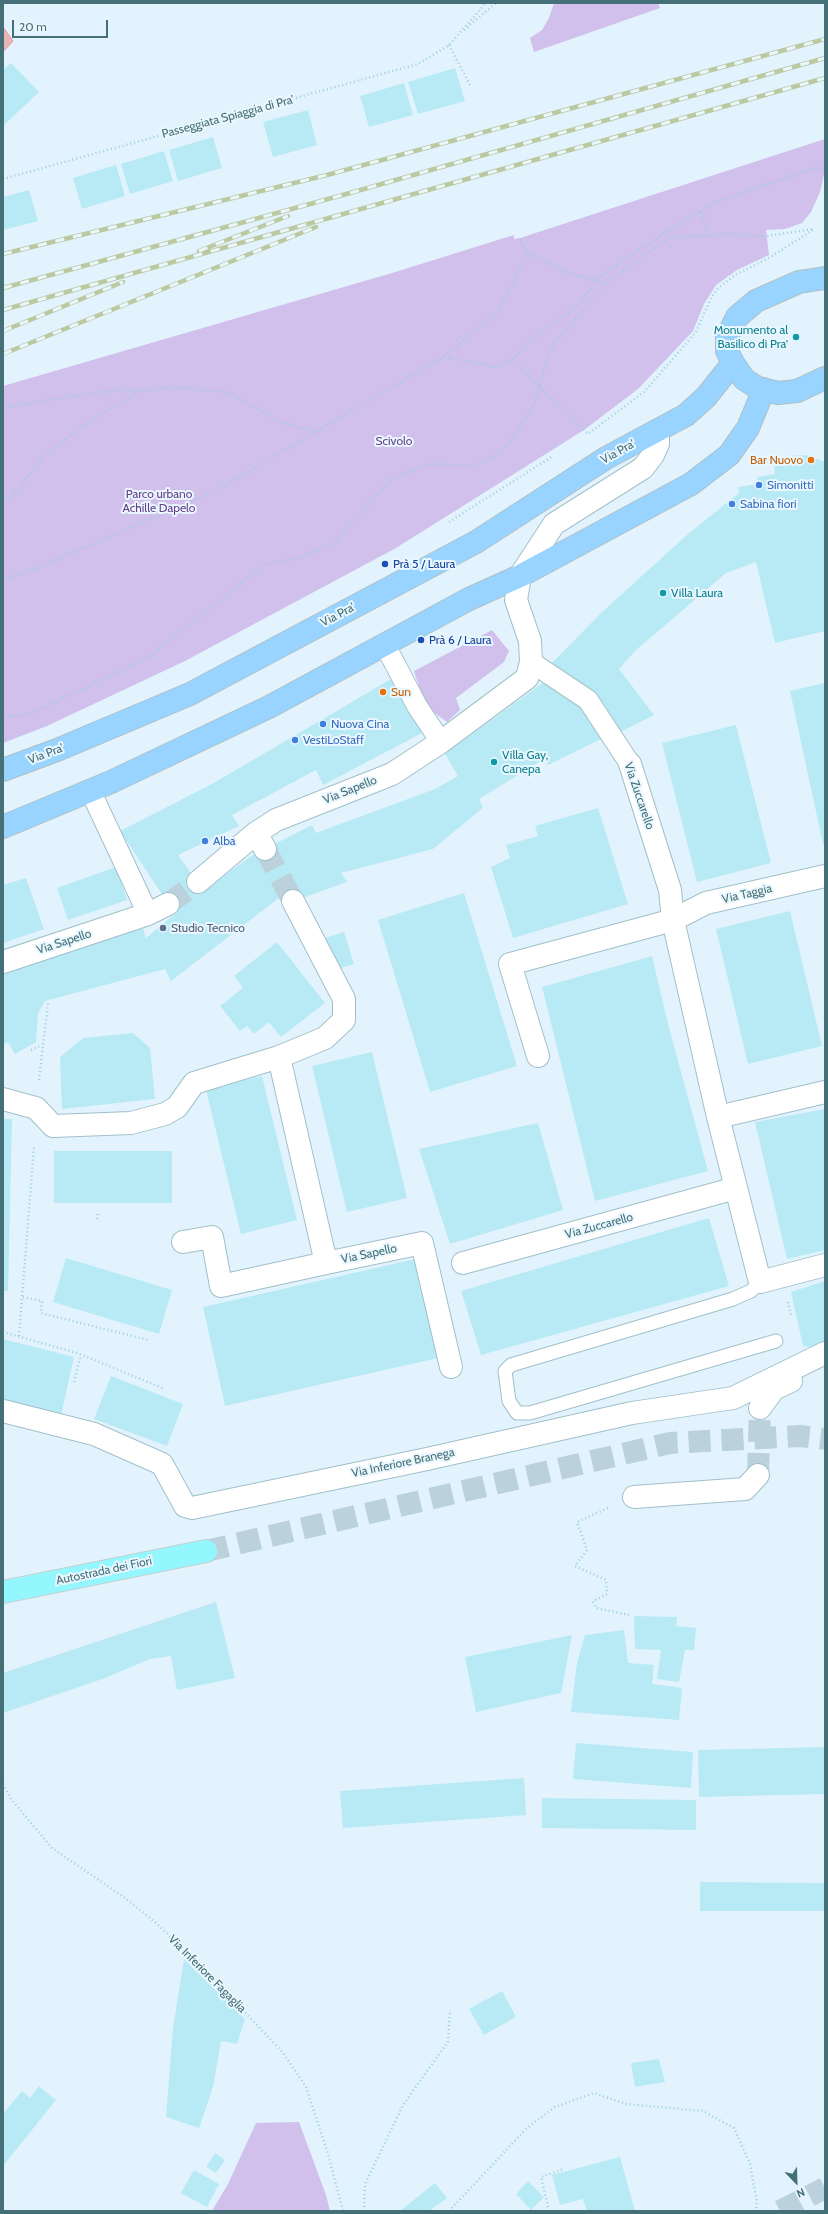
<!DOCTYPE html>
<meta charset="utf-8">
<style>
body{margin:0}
#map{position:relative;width:828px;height:2214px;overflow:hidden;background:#e2f3fe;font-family:Cabin,sans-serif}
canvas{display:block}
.frame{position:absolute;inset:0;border:4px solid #467077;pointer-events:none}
.north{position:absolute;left:776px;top:2162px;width:40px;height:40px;-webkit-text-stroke:3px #eaf7ff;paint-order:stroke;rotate:157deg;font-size:11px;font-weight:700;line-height:16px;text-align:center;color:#467077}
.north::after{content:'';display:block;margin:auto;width:14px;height:18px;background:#467077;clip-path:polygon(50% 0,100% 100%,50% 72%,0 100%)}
.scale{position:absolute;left:12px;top:20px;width:96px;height:18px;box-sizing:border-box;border:2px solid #467077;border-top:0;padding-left:5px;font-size:12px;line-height:14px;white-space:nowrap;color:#467077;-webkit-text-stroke:3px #eaf7ff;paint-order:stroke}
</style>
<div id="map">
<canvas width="828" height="2214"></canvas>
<div class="frame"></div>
<div class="north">N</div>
<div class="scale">20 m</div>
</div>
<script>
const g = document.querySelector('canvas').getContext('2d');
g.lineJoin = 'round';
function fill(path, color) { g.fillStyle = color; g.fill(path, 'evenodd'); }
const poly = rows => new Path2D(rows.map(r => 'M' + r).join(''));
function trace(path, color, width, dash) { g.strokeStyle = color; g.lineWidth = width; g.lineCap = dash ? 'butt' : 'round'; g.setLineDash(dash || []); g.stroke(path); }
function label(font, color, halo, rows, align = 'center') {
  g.font = font + ' Cabin,sans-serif'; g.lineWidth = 4; g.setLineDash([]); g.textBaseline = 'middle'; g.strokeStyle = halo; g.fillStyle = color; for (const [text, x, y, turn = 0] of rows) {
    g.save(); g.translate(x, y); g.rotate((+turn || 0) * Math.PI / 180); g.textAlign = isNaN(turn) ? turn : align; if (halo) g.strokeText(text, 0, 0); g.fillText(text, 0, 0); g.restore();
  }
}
fill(poly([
 [554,3,658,3,660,8,534,52,530,38,542,30,549,18],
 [825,139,825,170,820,192,811,212,802,223,785,229,766,230,769,255,737,270,716,285,704,304,693,331,638,389,584,430,396,548,185,661,47,726,3,743,3,386,392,273,514,235,514,239,520,238],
 [492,630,509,651,504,662,456,698,460,710,447,722,425,706,414,671],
 [299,2122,326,2195,330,2211,212,2211,228,2184,256,2123]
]), '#d1bfec');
const water = poly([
 [3,27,13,41,3,52,3,27]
]);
fill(water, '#e9b5b9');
trace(water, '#db9b9e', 1);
fill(poly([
 [11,63,39,92,3,126,3,70],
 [455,68,465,101,418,114,408,82],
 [404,83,413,115,369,127,360,96],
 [308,110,317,145,273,157,263,122],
 [213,137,222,168,178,181,169,150],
 [164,151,173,181,130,194,121,164],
 [116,165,125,196,82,209,73,178],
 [29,190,38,221,3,230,3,197],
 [805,455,825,462,825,631,775,643,756,562,726,573,636,650,619,669,654,715,619,733,549,666,601,613,688,534,739,493,738,487,758,484,757,477,775,474,774,465,791,464,790,456],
 [391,679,424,732,323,785,316,770,232,815,239,826,178,855,204,891,251,856,312,825,316,833,435,789,458,776,445,754,544,682,579,699,603,738,548,765,544,759,479,799,483,808,433,849,341,873,347,882,283,905,279,898,171,981,165,969,45,1001,38,1013,36,1042,15,1054,8,1042,3,1045,3,972,142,924,146,938,175,914,120,831,212,784],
 [825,683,825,844,823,844,790,691],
 [736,725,771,863,697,882,662,743],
 [598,808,628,904,513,938,491,867,510,858,506,845,538,836,535,826],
 [116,867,127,900,68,920,57,888],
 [26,878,44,929,3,943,3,885],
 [464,893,517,1066,430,1092,378,920],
 [790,911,822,1046,748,1064,716,929],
 [344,932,354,964,334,970,325,938],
 [277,942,325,1003,281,1037,269,1022,254,1034,247,1026,240,1031,220,1006,243,988,234,976],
 [652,956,669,1028,708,1171,595,1201,542,987],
 [133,1033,150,1048,155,1099,62,1109,60,1057,83,1038],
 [372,1052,407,1198,347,1212,312,1066],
 [262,1076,297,1220,241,1234,206,1090],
 [825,1109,825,1250,787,1259,755,1122],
 [3,1119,12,1119,8,1291,3,1291],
 [538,1123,563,1210,450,1244,419,1149],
 [54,1151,172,1151,172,1203,54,1203],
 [709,1218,729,1286,481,1355,461,1291],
 [66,1258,172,1290,159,1334,53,1302],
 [420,1258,442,1357,225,1406,203,1307],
 [825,1281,825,1351,803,1346,791,1292],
 [3,1339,74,1357,61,1415,3,1403],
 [111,1376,183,1404,167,1446,94,1419],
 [216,1602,235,1678,177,1690,171,1656,150,1659,105,1678,3,1713,3,1673],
 [634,1616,677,1617,676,1626,696,1628,694,1650,685,1650,679,1682,657,1679,661,1650,635,1649],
 [624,1630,628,1663,654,1665,652,1684,682,1688,679,1720,571,1712,577,1663,585,1635],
 [572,1635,561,1693,476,1712,465,1657],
 [576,1743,693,1752,691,1788,573,1779],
 [825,1747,825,1794,699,1797,698,1750],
 [524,1778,526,1815,343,1828,340,1791],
 [542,1798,696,1800,696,1830,542,1828],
 [700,1882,825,1883,825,1911,700,1911],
 [184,1959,245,2019,237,2044,221,2041,213,2087,199,2128,166,2117,173,2028],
 [502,1991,516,2017,484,2035,469,2009],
 [659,2059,665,2082,635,2087,631,2063],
 [39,2086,56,2100,3,2166,3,2114,22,2091,30,2098],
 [215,2153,225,2160,216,2173,206,2167],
 [620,2157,635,2211,587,2211,583,2199,560,2205,552,2175],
 [194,2170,219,2184,207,2207,181,2193],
 [528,2181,544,2197,531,2210,516,2194],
 [435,2183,447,2198,429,2211,400,2211]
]), '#b8eaf5');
trace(poly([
 [265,849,293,901],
 [168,904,198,882],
 [758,1475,760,1408]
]), '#bbd2dc', 22, [22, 11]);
trace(poly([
 [206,1551,670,1443,800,1436,825,1439],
 [780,2211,825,2188]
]), '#bbd2dc', 22, [22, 11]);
const service = poly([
 [760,1282,751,1291,733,1299,511,1365,505,1371,509,1401,517,1413,530,1413,776,1341]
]);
const pedestrian = poly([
 [385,645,417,706,441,742],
 [531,662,588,700,630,764],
 [90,790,148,914]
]);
const minor = poly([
 [630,764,670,890,673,920,718,1117,760,1282,825,1265],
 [256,833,265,849],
 [198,882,256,833,276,820,392,774,441,742,527,678,531,662,530,641,516,600,520,576,554,524,643,468,653,455,658,444,658,431],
 [3,962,148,914,168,904],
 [538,1056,510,964,673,920,706,903,825,876],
 [279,1057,326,1263,422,1243,451,1367],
 [3,1099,36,1108,53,1126,131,1123,165,1114,177,1107,194,1083,279,1057,325,1038,344,1020,344,999,293,901],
 [718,1117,825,1092],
 [183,1242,212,1237,221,1286,326,1263],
 [463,1263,736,1188],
 [760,1408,774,1389,791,1381],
 [3,1411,94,1434,162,1464,185,1506,192,1508,427,1459,632,1413,733,1398,825,1353],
 [634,1497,745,1489,758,1475]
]);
const primary = poly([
 [825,278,799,282,756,301,737,317,727,337,727,351,733,363,744,379,758,388,778,393,797,391,825,378],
 [3,770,57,750,190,694,476,542,606,458,686,415,706,397,733,363],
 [3,827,111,782,269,707,469,599,520,576,691,484,729,455,748,428,764,389]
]);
const motorway = poly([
 [3,1592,206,1551]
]);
trace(service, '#a0c0c9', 15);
trace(pedestrian, '#a0c0c9', 22);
trace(minor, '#a0c0c9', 24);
trace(primary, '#aec0c3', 24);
trace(motorway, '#c4d1d3', 24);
trace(poly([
 [666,3,666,4],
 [464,30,496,3],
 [449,45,470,85],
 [3,179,418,64,449,45,486,3],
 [700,212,709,236],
 [526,252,573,275,596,280,603,285],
 [444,357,496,367,512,359,531,340,579,304,596,280,623,260,677,225,716,202,815,168,825,169],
 [512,359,588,434],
 [3,408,119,389,140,391,169,387,228,392,282,423,317,432],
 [589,433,644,392,696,332,711,298,717,289,735,275,769,258,813,230],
 [3,502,13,495,45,455,86,424,139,391],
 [449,522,553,456],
 [3,580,32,570,211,493,444,357,497,312,517,276,526,252,520,238],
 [3,718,30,714,149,657,265,564,299,558,334,543,391,479,429,464,471,466,492,458,507,445,534,404,547,360,555,343,603,285,669,238,731,234,767,236,813,229],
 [31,1050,42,1045],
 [39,1080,48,1003],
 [97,1219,98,1213],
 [23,1297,42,1301,41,1313,148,1340],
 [788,1302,791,1315],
 [3,1332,77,1353,165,1389],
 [19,1336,34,1147],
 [74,1382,81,1355],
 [608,1508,577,1522,587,1550,575,1566,606,1580,607,1594,593,1601,596,1608,629,1615],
 [3,1784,11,1799,52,1848,125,1898,156,1923,200,1964,284,2054,306,2087,328,2154,343,2211],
 [364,2211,365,2184,403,2105,448,2042,450,2010],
 [449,2211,527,2128,555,2107,594,2093,626,2104,703,2111,734,2128,750,2164,757,2203,756,2211],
 [549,2211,541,2177,564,2169]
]), '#9bcfda', 2.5, [1, 3]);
trace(service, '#fff', 13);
trace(pedestrian, '#fff', 20);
trace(minor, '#fff', 22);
trace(primary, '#98d4ff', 22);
trace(motorway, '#94f7fd', 22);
const rail = poly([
 [199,251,288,216],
 [3,254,327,175,825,39],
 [3,288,350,193,825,58],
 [3,310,825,78],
 [3,331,123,282],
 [3,354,316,227]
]);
trace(rail, '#bbc8a0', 4.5);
trace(rail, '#eaf7ff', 3, [9]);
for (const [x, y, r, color] of [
 [796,337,4,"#0f9aa8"],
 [811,460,4,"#e8710a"],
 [759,485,4,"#3f7fe0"],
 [732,504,4,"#3f7fe0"],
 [385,564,4,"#1a4fb4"],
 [663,593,4,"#0f9aa8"],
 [421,640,4,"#1a4fb4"],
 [383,692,4,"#e8710a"],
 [323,724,4,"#3f7fe0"],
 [295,740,4,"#3f7fe0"],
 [494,762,4,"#0f9aa8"],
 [205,841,4,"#3f7fe0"],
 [163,928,4,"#5c6f8a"]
]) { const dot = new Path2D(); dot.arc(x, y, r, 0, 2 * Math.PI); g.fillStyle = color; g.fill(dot); trace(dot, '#eaf7ff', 1.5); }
label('12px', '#467077', '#eaf7ff', [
 ["Passeggiata Spiaggia di Pra'",228,117,-15],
 ["Via Pra'",618,452,-29],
 ["Via Pra'",338,615,-28],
 ["Via Pra'",46,754,-21],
 ["Via Sapello",350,790,-22],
 ["Via Zuccarello",639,796,71],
 ["Via Taggia",747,894,-13],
 ["Via Sapello",64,942,-18],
 ["Via Zuccarello",599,1226,-15],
 ["Via Sapello",369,1254,-12],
 ["Via Inferiore Branega",403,1463,-12],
 ["Autostrada dei Fiori",104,1571,-12],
 ["Via Inferiore Fagaglia",207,1974,45]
]);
label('12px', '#0d838f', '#eaf7ff', [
 ["Monumento al",788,330,"right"],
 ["Basilico di Pra'",788,344,"right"],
 ["Villa Laura",671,593],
 ["Villa Gay,",502,755],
 ["Canepa",502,769]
], 'left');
label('12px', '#66428a', '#eaf7ff', [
 ["Scivolo",394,441],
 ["Parco urbano",159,494],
 ["Achille Dapelo",159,508]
]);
label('12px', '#c56008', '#eaf7ff', [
 ["Bar Nuovo",803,460],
 ["Sun",391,692,"left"]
], 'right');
label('12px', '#366cbe', '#eaf7ff', [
 ["Simonitti",767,485],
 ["Sabina fiori",740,504],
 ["Nuova Cina",331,724],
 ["VestiLoStaff",303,740],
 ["Alba",213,841]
], 'left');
label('12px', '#164399', '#eaf7ff', [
 ["Prà 5 / Laura",393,564],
 ["Prà 6 / Laura",429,640]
], 'left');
label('12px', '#4e5e75', '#eaf7ff', [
 ["Studio Tecnico",171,928]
], 'left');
</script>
